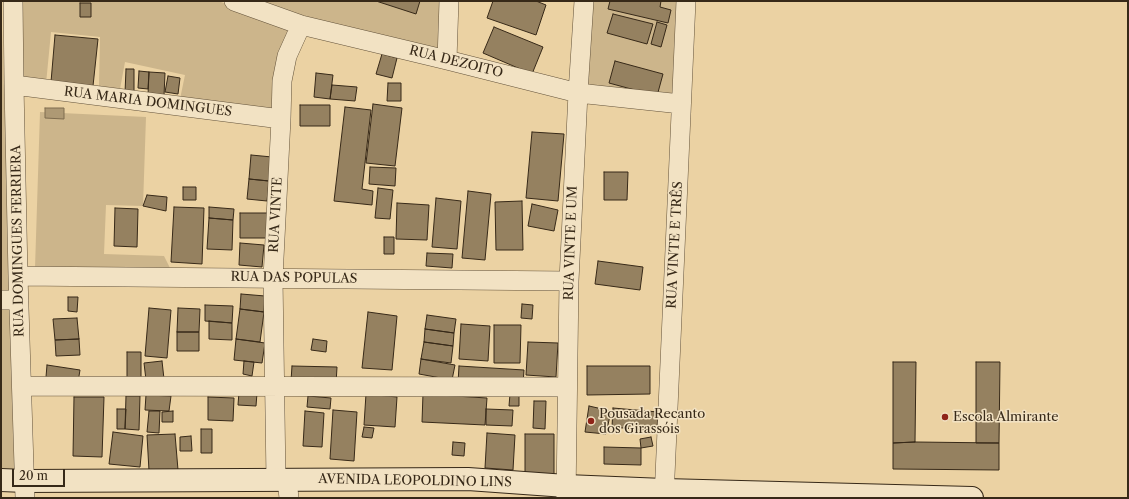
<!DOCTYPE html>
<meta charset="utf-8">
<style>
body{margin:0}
#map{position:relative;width:1129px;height:499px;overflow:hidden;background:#ebd2a3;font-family:"Libre Caslon Text",serif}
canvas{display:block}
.frame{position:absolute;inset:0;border:2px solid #372918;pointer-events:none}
.scale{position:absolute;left:12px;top:469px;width:53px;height:18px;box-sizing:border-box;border:2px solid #372918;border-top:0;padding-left:5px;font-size:12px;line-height:14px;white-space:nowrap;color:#372918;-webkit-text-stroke:3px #f2e2c3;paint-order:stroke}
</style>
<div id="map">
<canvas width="1129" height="499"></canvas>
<div class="frame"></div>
<div class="scale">20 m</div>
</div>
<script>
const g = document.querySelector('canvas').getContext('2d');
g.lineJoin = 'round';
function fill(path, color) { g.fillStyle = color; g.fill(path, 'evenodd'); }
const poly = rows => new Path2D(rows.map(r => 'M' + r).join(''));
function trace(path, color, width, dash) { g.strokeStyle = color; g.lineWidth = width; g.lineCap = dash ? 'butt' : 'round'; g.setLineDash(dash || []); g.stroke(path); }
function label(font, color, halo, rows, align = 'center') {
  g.font = font + ' "Libre Caslon Text",serif'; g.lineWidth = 3; g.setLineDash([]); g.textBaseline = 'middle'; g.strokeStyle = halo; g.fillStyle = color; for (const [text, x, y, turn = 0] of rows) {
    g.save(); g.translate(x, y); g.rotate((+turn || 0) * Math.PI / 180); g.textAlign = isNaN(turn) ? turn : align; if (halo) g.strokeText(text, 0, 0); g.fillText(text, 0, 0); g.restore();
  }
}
fill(poly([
 [1,1,11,292,1,292],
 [17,1,218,1,295,28,278,114,180,99,185,75,125,62,120,89,99,86,100,37,51,32,46,84,19,81],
 [251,1,445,1,442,52,301,20],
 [588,1,681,1,677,98,585,88],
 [40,112,146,117,143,206,106,205,104,254,164,256,173,274,35,268],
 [11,307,16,471,1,470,1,308]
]), '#ccb58b');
const water = poly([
 [45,108,64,108,64,119,45,118,45,108]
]);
fill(water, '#ae9974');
trace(water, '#7e6c4f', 1);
const building = poly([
 [376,1,420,1,416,14,376,1],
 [493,1,536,1,546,5,536,35,487,18,493,1],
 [610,1,661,1,660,7,671,10,668,23,608,9,610,1],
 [80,3,91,3,91,17,80,17,80,3],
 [613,14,653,24,647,44,607,33,613,14],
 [657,22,667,25,661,47,651,44,657,22],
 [494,27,543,47,532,74,483,53,494,27],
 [55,35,98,39,93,86,51,82,55,35],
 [382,54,397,58,392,78,376,74,382,54],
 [615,61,663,74,657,96,609,83,615,61],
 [126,69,134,69,134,93,125,93,126,69],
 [139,71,149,72,148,89,138,88,139,71],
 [149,72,165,73,164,96,148,95,149,72],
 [316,73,333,75,330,99,314,97,316,73],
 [168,76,180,78,178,94,165,92,168,76],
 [388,83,401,83,401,101,387,101,388,83],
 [332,85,357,87,355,101,330,99,332,85],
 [373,104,402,108,395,166,366,163,373,104],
 [300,105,330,105,330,126,300,126,300,105],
 [345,107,371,110,362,189,373,191,372,205,334,201,345,107],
 [532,132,564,134,558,201,526,198,532,132],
 [251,155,272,157,269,181,249,179,251,155],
 [370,167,396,168,395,186,369,184,370,167],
 [604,172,628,172,627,200,604,200,604,172],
 [249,179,269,181,267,201,247,199,249,179],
 [183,187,196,187,196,200,183,200,183,187],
 [378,188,393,190,390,219,375,218,378,188],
 [468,191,491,194,485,260,462,258,468,191],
 [147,195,167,197,166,211,143,206,147,195],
 [436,198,461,201,457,249,432,247,436,198],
 [522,201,523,250,496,250,495,202,522,201],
 [397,203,429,205,427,240,396,239,397,203],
 [532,204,558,210,554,231,528,226,532,204],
 [174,207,204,208,202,264,171,262,174,207],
 [209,207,234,209,233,220,209,218,209,207],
 [115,208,138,209,137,247,114,246,115,208],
 [240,213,268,213,269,238,240,238,240,213],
 [209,218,233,220,232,250,207,249,209,218],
 [384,237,394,237,394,254,384,254,384,237],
 [240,243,264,245,262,267,239,265,240,243],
 [427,253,453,254,452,268,426,266,427,253],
 [598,261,643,267,640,290,595,284,598,261],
 [241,294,265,296,264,312,240,309,241,294],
 [68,297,78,297,77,312,68,311,68,297],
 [522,304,533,305,532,319,521,318,522,304],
 [205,305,233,306,232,323,205,321,205,305],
 [149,308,171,310,167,358,145,356,149,308],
 [178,308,200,309,199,332,177,332,178,308],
 [240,309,264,312,260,342,236,339,240,309],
 [368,312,397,316,392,370,362,368,368,312],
 [427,315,456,319,454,333,425,329,427,315],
 [77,318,79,339,55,340,53,319,77,318],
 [209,321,232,323,232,340,209,339,209,321],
 [461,324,490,326,488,361,459,359,461,324],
 [494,325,521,325,520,363,494,363,494,325],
 [425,329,454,333,453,346,424,342,425,329],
 [177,332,199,332,199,351,177,351,177,332],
 [79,339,80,355,56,356,55,340,79,339],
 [236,339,265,343,262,363,234,360,236,339],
 [313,339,327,341,326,352,311,350,313,339],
 [424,342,453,346,451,363,421,359,424,342],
 [528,342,558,343,556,377,526,375,528,342],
 [127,352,141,352,141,379,127,379,127,352],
 [421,359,455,365,452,380,419,374,421,359],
 [162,361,164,379,146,380,144,363,162,361],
 [244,361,254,362,252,376,243,374,244,361],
 [893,362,916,362,915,442,893,443,893,362],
 [976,362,1000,362,999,443,976,443,976,362],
 [47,365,80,370,78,382,46,377,47,365],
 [292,366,337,367,336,384,291,381,292,366],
 [459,366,524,370,523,384,458,383,459,366],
 [587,366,650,366,650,394,587,395,587,366],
 [239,392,257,393,256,406,238,405,239,392],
 [366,394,397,397,395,427,364,425,366,394],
 [423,394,487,398,485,425,422,422,423,394],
 [510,394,519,394,519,406,509,406,510,394],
 [146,395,171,396,169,411,145,410,146,395],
 [126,396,140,396,139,430,125,429,126,396],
 [308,396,331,398,330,409,307,407,308,396],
 [74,397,104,397,102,457,73,456,74,397],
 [208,397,234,398,233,421,208,420,208,397],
 [534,401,546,401,545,429,533,428,534,401],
 [589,406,611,411,606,434,585,432,589,406],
 [613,408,658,412,657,431,612,427,613,408],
 [117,409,126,409,125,429,117,429,117,409],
 [486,409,513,410,512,426,486,425,486,409],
 [333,410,357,412,354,461,330,459,333,410],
 [149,411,160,411,159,433,147,432,149,411],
 [173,411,173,422,162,422,162,412,173,411],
 [305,411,324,413,322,447,303,446,305,411],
 [364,427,374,428,372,438,362,437,364,427],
 [201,429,212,429,212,453,201,453,201,429],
 [113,432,143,436,140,467,109,464,113,432],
 [487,433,515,435,513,470,485,468,487,433],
 [175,434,178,470,149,471,147,435,175,434],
 [525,434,554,434,554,475,525,475,525,434],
 [191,436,192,451,180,451,180,437,191,436],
 [651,437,653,446,641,448,640,439,651,437],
 [453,442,465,443,464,456,452,455,453,442],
 [915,442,999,443,999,470,893,469,893,443,915,442],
 [604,447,641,448,641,465,604,464,604,447]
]);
fill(building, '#958160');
trace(building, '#372918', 1);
const street = poly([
 [13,1,14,85,18,276,25,498],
 [234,1,301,25,447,60,578,93,681,104],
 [447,60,449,1],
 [14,85,281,119],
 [18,276,569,281],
 [1,300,19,300],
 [22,386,567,387],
 [276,480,273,278,281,119,282,81,287,56,301,25],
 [287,480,289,498],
 [566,498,569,281,578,93,584,1],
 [664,498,686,1]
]);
const secondary = poly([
 [1,480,25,481,468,479,566,486,664,490,972,498]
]);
trace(street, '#64533b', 20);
trace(secondary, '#372918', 24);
trace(street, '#f2e2c3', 19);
trace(secondary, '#f2e2c3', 22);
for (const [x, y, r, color] of [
 [945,417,4,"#8f2418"],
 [591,421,4,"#8f2418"]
]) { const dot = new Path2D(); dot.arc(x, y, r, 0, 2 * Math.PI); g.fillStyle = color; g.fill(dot); trace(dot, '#f2e2c3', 1.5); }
label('13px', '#372918', '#f2e2c3', [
 ["RUA DEZOITO",456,62,14],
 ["RUA MARIA DOMINGUES",148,102,7],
 ["RUA VINTE",276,215,-87],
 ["RUA DOMINGUES FERRIERA",18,241,-91],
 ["RUA VINTE E UM",571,243,-88],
 ["RUA VINTE E TRÊS",675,245,-87],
 ["RUA DAS POPULAS",294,278,1],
 ["AVENIDA LEOPOLDINO LINS",415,481,1]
]);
label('13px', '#372918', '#f2e2c3', [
 ["Pousada Recanto",599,414],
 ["dos Girassóis",599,429],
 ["Escola Almirante",953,417]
], 'left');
</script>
